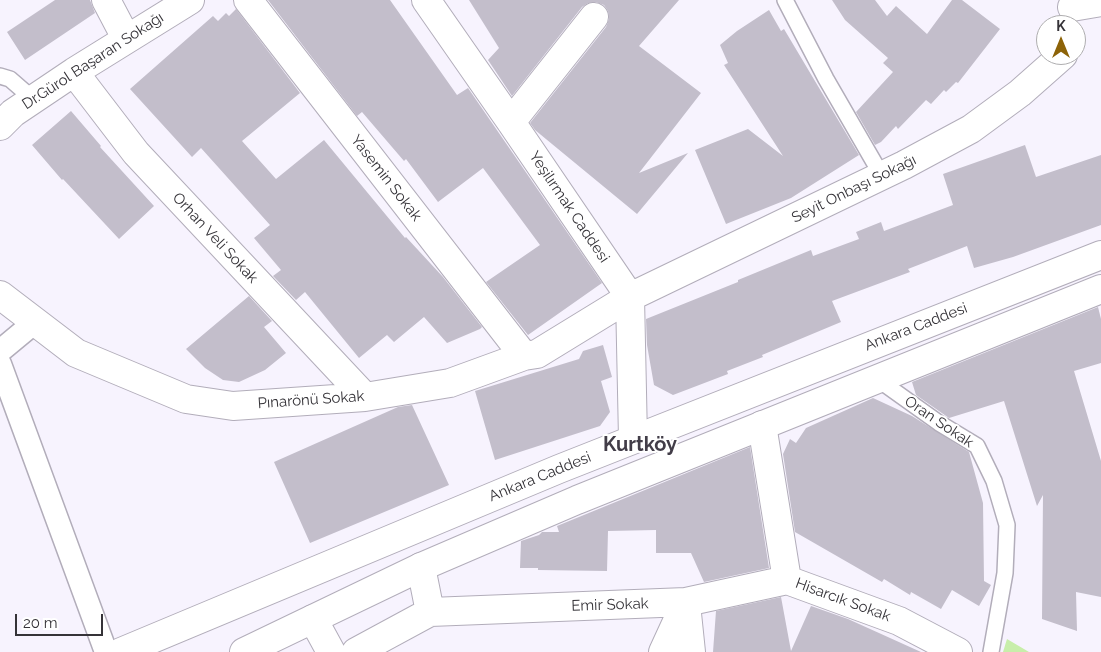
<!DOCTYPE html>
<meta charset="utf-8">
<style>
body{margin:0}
#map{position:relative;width:1101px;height:652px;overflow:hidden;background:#f7f3fe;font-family:Raleway,sans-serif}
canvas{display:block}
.north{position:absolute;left:1036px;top:15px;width:50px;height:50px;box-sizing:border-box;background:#fff;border:1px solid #aeadaf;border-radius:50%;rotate:0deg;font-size:14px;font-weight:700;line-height:20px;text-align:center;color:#353338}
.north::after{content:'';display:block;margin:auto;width:18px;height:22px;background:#8d6308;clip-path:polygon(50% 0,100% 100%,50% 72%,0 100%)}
.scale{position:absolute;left:15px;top:614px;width:88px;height:22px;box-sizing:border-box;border:2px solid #353338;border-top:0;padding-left:6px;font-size:15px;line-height:18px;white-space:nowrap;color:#353338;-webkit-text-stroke:4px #fff;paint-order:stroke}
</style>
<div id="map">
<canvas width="1101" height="652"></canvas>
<div class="north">K</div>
<div class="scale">20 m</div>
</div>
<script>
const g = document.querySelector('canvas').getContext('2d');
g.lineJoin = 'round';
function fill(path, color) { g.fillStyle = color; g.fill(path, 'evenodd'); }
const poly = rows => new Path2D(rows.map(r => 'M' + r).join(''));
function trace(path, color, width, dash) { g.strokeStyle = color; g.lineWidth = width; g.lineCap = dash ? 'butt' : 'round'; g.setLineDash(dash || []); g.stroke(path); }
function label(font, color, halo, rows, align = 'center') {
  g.font = font + ' Raleway,sans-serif'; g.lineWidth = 4; g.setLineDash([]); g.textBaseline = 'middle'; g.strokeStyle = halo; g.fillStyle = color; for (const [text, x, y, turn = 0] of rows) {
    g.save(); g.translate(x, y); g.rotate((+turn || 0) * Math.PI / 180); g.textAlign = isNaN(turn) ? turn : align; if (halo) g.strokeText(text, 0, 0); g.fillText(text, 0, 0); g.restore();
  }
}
fill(poly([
 [1007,639,1029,652,1003,652]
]), '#c8eeaa');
fill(poly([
 [55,0,90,0,95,13,25,60,7,32],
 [268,0,390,0,457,95,468,88,602,283,528,335,486,282,540,245,483,168,438,202,406,159,404,161,362,112,357,116],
 [469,0,679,0,639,46,701,93,639,173,688,153,637,214,535,130,530,123,606,27,609,19,608,11,604,5,596,2,588,3,582,7,512,96,488,60,499,48],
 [832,0,875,0,887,16,896,6,927,34,952,0,962,0,1000,29,958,83,956,82,946,92,944,90,931,104,926,100,898,129,896,126,881,142,875,145,856,112,893,72,883,63,888,58,845,20],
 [236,9,300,93,242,141,276,179,324,140,405,238,406,237,443,277,482,327,480,329,447,343,424,317,394,342,387,335,359,358,305,292,296,300,273,276,281,270,254,238,270,225,201,148,192,157,130,89,213,16,218,21,226,13,229,16],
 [769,10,781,31,784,29,859,155,791,198,726,224,695,150,748,129,783,156,724,65,728,63,720,45,737,31],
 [71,111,101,146,100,147,154,206,119,239,63,179,62,180,32,145],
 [1025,145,1036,177,1101,155,1101,225,1013,257,974,268,967,246,908,269,910,272,832,301,841,322,762,355,763,357,727,371,728,374,673,395,654,385,647,345,646,319,738,282,738,280,811,250,813,256,859,239,856,232,881,222,884,231,953,205,943,174],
 [249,296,272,321,264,327,286,353,265,370,239,382,223,380,205,368,186,349],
 [1098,307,1101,319,1101,363,1074,371,1101,461,1101,597,1076,592,1077,631,1042,619,1043,495,1037,506,1004,401,949,418,916,395,912,382],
 [603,345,612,377,601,381,610,412,600,426,495,460,475,391,579,359,583,351],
 [873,398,912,416,969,452,983,503,984,581,991,585,979,606,952,590,941,609,911,592,910,595,884,579,882,582,795,532,783,454,790,439,796,443,806,428],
 [412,405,449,485,310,543,274,462,398,407],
 [750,447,769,568,704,582,691,553,656,553,656,530,608,531,607,571,538,570,538,568,520,568,521,541,539,535,542,532,559,532,557,526],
 [781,597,791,651,811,606,848,619,921,652,713,652,716,611]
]), '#c3becb');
const service = poly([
 [785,0,826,79,882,176],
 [0,76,10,79,33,99],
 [876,378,939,423,977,446,994,481,1007,525,1005,573,991,652]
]);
const pedestrian = poly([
 [0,351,35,322],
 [0,364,106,652]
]);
const minor = poly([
 [106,0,126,38],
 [248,0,524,356],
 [426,0,511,122,630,297,633,439],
 [1072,7,1101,2],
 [74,72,136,153,365,397],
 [511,122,594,17],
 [0,126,13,113,74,72,190,0],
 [0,295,76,353,186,399,233,406,365,397,450,383,524,356,537,354,630,297,904,165,971,129,1020,93,1063,55],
 [762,425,787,580,899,621,958,652],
 [686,604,691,652],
 [430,612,686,602,787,580],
 [313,619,331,652],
 [356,652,430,612,421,567],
 [663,652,686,602]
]);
const primary = poly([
 [121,652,559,469,1101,255],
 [244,652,421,567,577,500,1101,289]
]);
trace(service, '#b2adba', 18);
trace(pedestrian, '#b2adba', 25);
trace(minor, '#b2adba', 30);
trace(primary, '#b2adba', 30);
trace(service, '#fff', 15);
trace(pedestrian, '#fff', 22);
trace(minor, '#fff', 28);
trace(primary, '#fff', 28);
label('15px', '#353338', '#fff', [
 ["Dr.Gürol Başaran Sokağı",93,61,-33],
 ["Yasemin Sokak",386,178,52],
 ["Seyit Onbaşı Sokağı",854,189,-26],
 ["Yeşilırmak Caddesi",569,207,56],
 ["Orhan Veli Sokak",215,238,47],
 ["Ankara Caddesi",916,327,-21],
 ["Pınarönü Sokak",311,400,-4],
 ["Oran Sokak",939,422,34],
 ["Ankara Caddesi",540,477,-22],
 ["Hisarcık Sokak",843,600,20],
 ["Emir Sokak",610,605,-2]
]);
label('bold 20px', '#423d48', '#fff', [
 ["Kurtköy",640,445]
]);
</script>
